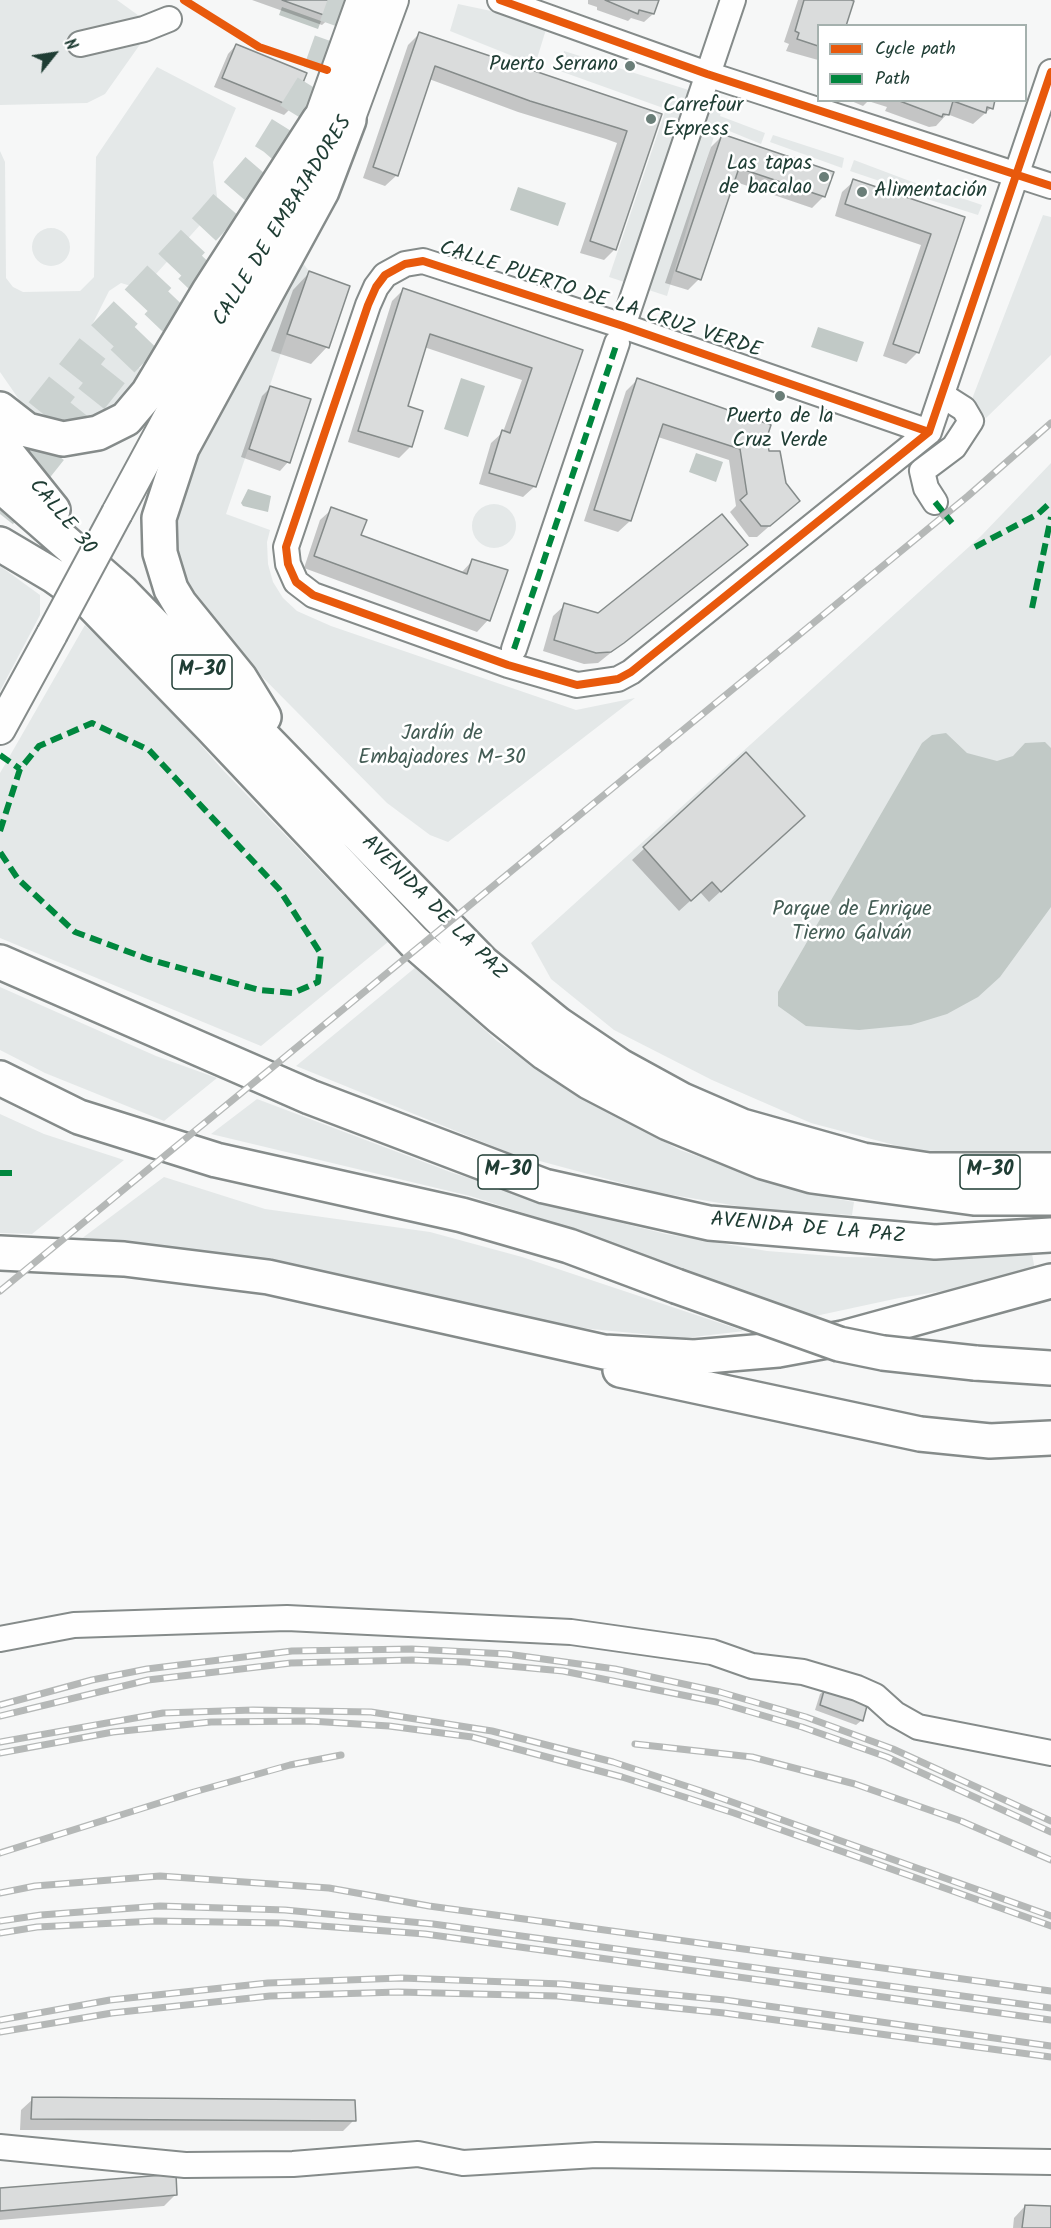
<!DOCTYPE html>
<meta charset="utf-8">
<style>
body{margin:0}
#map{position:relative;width:1051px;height:2228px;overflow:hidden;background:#f6f7f7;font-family:Kalam,sans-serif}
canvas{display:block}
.legend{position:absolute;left:817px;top:24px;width:210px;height:78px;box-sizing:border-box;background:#fff;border:2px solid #a5b1ae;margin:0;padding:8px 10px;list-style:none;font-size:18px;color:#1f3d34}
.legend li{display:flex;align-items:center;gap:12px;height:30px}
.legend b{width:30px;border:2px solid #a5b1ae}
.north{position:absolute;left:24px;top:24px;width:60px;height:60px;-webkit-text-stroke:4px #fff;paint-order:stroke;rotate:60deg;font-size:16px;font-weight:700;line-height:24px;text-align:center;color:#1f3d34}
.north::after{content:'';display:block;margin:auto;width:21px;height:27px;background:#1f3d34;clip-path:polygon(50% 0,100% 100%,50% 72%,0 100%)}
</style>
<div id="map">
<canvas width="1051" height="2228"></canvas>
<ul class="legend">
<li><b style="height:8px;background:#e8590c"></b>Cycle path</li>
<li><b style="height:8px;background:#00873e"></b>Path</li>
</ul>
<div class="north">N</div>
</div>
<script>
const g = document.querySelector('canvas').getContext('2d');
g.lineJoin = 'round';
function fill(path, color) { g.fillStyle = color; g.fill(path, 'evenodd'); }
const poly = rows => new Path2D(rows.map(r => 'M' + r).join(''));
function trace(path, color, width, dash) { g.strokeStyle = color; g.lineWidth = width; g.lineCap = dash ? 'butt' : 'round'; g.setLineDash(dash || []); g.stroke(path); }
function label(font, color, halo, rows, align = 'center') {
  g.font = font + ' Kalam,sans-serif'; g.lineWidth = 5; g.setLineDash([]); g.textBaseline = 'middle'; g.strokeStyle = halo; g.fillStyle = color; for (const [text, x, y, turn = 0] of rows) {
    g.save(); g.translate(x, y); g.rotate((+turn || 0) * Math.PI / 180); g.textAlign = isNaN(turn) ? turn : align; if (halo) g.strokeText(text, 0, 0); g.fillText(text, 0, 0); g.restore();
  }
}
fill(poly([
 [0,0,117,0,142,18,144,29,141,43,105,94,87,103,0,105],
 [458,4,548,23,535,65,450,31],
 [564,51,724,101,720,116,765,133,761,144,717,126,667,296,609,277,666,109,560,71],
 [157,67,236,108,213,162,218,205,138,294,131,286,121,283,109,291,92,325,144,372,115,409,88,420,62,422,27,411,0,372,0,151,5,162,6,278,13,287,23,292,80,291,94,277,96,157],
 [773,135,844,158,842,168,770,142],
 [854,160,923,186,921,195,850,171],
 [932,188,982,205,978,215,927,199],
 [1043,215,1051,217,1051,355,986,418,972,399],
 '32 247a19 19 0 1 1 38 0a19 19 0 1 1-38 0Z',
 [298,257,309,271,226,514,270,530,267,542,268,564,273,582,283,598,297,611,331,626,576,710,635,698,448,842,430,835,387,803,196,610,181,587,168,529,195,452],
 [1051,463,1051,1151,1007,1154,913,1150,811,1123,712,1080,614,1030,551,979,531,943,981,536],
 '472 526a22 22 0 1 1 44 0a22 22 0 1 1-44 0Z',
 [0,566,40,595,40,615,0,691],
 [85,625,153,690,221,768,388,942,261,1046,0,938,0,773],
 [416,967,497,1041,575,1095,680,1150,800,1192,854,1202,852,1215,755,1209,655,1192,510,1153,296,1066],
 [0,987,156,1056,217,1078,164,1121,45,1073,0,1050],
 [257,1099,453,1173,581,1213,666,1234,767,1251,845,1257,941,1258,1032,1254,1035,1270,975,1286,899,1298,806,1318,552,1222,470,1196,211,1134],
 [0,1114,44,1134,124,1160,32,1234,0,1233],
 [164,1177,265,1209,430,1232,522,1257,744,1331,685,1338,591,1329,482,1313,350,1276,234,1256,77,1242]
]), '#e4e8e8');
fill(poly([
 [282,7,321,21,318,29,279,15],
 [518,187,566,203,558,226,510,210],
 [818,327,864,342,857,362,811,347],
 [461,378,485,386,468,437,444,429],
 [696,453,723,462,716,482,689,472],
 [248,489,271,496,268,512,243,506,241,503],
 [946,733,967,753,997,761,1013,756,1025,743,1045,742,1051,748,1051,907,1000,977,978,997,947,1014,911,1025,859,1030,806,1026,778,1006,778,992,922,743,932,735]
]), '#c1c9c6');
fill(poly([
 [252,0,337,0,331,17,322,25],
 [588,0,657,0,653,14,644,22,631,18,628,21,597,10,597,7,588,4],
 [798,0,848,0,818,26,818,60,786,51,789,44,784,42],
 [419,34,660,115,615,249,604,260,580,253,617,143,606,139,518,112,429,79,397,175,385,186,363,178,408,45],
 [236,45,292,107,284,115,214,87,228,54],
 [849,100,994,100,991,108,973,124,947,114,936,126,929,127,885,111,887,107,868,101,863,106],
 [722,136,832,173,823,197,812,208,733,181,699,279,688,290,665,283,711,147],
 [854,181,963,218,918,352,906,364,883,356,921,245,835,216,842,192],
 [309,273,327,347,311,364,271,351,293,290],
 [403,290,581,351,535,486,523,497,479,484,491,443,503,432,522,380,424,347,406,407,411,446,399,458,348,442,392,301],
 [637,380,766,437,768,452,784,484,798,501,757,537,749,537,730,512,736,506,729,460,658,437,630,521,618,532,584,521,626,391],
 [271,387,288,462,280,471,241,457,262,396],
 [332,509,360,536,461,573,473,560,488,620,477,632,304,568,320,520],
 [746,545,598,663,584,664,543,651,553,616,565,605,599,614],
 [746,754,791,827,709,902,700,892,679,911,632,860],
 [826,1689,862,1720,856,1725,815,1710,820,1694],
 [33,2099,354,2120,343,2131,20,2130,21,2110],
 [0,2190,175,2195,164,2206,0,2220],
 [1025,2206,1051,2207,1051,2228,1013,2228,1014,2218]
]), '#0003');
const building = poly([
 [282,0,338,0,332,18,282,0],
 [605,0,659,0,654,14,639,10,638,14,605,0],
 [804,0,851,0,854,1,846,26,818,26,818,46,797,39,799,33,795,31,804,0],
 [419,32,662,114,616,250,590,241,627,131,618,128,530,101,435,66,398,176,373,167,419,32],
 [236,44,307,73,293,107,222,78,236,44],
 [897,100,995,100,993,109,987,107,986,113,953,101,949,115,943,114,942,117,897,100],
 [722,134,834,172,825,197,739,168,701,280,676,271,722,134],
 [853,179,965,217,919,353,893,344,931,234,845,204,853,179],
 [309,271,350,286,329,348,287,334,309,271],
 [403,288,583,350,536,487,489,473,502,430,510,433,532,368,430,334,408,406,423,411,412,447,358,431,403,288],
 [637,378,771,425,767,437,769,451,780,451,786,483,800,501,770,526,761,526,740,500,747,494,740,449,663,424,631,521,594,510,637,378],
 [270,386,311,399,290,463,249,449,270,386],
 [331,507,367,520,361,535,467,574,472,559,508,570,490,621,314,556,331,507],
 [722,514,748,545,624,643,611,652,596,653,554,640,564,603,598,613,722,514],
 [746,752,805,816,721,892,712,882,691,901,643,847,746,752],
 [825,1687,868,1702,863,1721,820,1705,825,1687],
 [32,2097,355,2100,356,2121,31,2119,32,2097],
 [176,2174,177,2195,0,2211,0,2188,176,2174],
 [1025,2205,1051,2206,1051,2228,1022,2228,1025,2205]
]);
fill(building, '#dadcdc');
trace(building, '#858b8a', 1.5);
trace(poly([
 [11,451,96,344,210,223,269,155,318,76,345,0],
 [0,514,115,369,222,257]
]), '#cbd2d0', 33, [33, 16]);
const minor = poly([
 [500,0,707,74,1051,186],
 [80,44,144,29,169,19],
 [623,326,733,0],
 [929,432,623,326,423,261,405,264,385,275,376,287,368,305,286,547,288,564,296,582,313,595,508,665,577,685,618,679,631,672,929,432,1051,72],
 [935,502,926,488,922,471,954,447,971,421,964,409,942,395],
 [514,649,617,343],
 [0,1639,74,1625,287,1618,571,1632,712,1652,752,1666,803,1672,857,1688,875,1696,895,1714,918,1727,1051,1753],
 [0,2147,185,2165,293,2164,418,2154,463,2163,596,2155,1051,2162]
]);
const major = poly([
 [308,142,319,120,362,0],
 [268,250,349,120,393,0],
 [117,513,210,341,268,223],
 [0,729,52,634]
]);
const highway = poly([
 [0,409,27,430,63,439,98,433,126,419,148,393,209,291,319,120],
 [0,444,53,510],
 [0,485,122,592,483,963,558,1024,620,1066,682,1100,742,1126,863,1160,929,1170,1051,1170],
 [0,544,54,576,88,600,212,728,414,942,500,1017,545,1053,589,1082,668,1123,763,1162,812,1176,974,1198,1051,1198],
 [264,717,240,678,180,604,171,589,160,553,159,518,182,448,322,191,349,120],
 [0,962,310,1097,544,1186,709,1223,935,1242,1051,1235],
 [0,1078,79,1117,216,1160,462,1215,569,1246,676,1286],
 [0,1253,124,1259,268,1277,604,1352,694,1357,778,1350,843,1338,1051,1281],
 [975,1363,1051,1368],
 [620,1370,920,1434,990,1441,1051,1438]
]);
trace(minor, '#858b8a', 28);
trace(major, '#858b8a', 34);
trace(highway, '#858b8a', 38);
trace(minor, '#fefefe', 24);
trace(major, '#fefefe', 30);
trace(highway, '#fefefe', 33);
const rail = poly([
 [0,1291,968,496,1051,423],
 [0,1705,92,1680,147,1669,292,1651,412,1649,507,1654,615,1669,720,1692,806,1717,893,1749,1051,1821],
 [0,1716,148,1680,291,1663,412,1660,465,1662,563,1671,717,1702,802,1727,887,1757,1051,1832],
 [0,1742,163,1713,253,1710,371,1712,492,1731,613,1762,704,1792,1051,1916],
 [635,1744,752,1757,855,1784,961,1821,1051,1860],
 [0,1753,113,1732,211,1722,310,1721,389,1726,472,1737,622,1777,734,1813,1051,1926],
 [0,1853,194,1792,290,1765,341,1755],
 [0,1893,35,1886,160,1876,329,1888,429,1906,1051,1991],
 [0,1921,41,1915,160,1906,285,1910,433,1924,1051,2008],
 [0,1933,37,1927,155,1921,282,1923,425,1934,1051,2020],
 [0,2020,110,2000,268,1983,401,1978,562,1984,725,2000,1051,2046],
 [0,2032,112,2013,270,1996,398,1992,557,1996,724,2013,1051,2057]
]);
trace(rail, '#b5b8b7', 7);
trace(rail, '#fff', 4.5, [14]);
const majorBridge = poly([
 [52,634,117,513]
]);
const highwayBridge = poly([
 [676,1286,839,1344,883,1353,975,1363]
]);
trace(majorBridge, '#858b8a', 34, []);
trace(highwayBridge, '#858b8a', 38, []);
trace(majorBridge, '#fefefe', 30);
trace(highwayBridge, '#fefefe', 33);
trace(poly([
 [935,502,952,523],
 [975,547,1038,514,1051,502],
 [1032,608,1051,517],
 [514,649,617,343],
 [0,755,20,769],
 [0,831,20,769,39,746,92,723,149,750,279,889,321,954,318,982,293,993,259,990,148,959,75,932,18,879,0,852],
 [0,1173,14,1173]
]), '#00873e', 6, [12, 6]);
trace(poly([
 [184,0,259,47,327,70],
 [500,0,707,74,1051,186],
 [929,432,623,326,423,261,405,264,385,275,376,287,368,305,286,547,288,564,296,582,313,595,508,665,577,685,618,679,631,672,929,432,1051,72]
]), '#e8590c', 8);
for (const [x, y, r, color] of [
 [630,66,6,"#6a7e78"],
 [651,119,6,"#6a7e78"],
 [824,177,6,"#6a7e78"],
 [862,192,6,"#6a7e78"],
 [780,396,6,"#6a7e78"]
]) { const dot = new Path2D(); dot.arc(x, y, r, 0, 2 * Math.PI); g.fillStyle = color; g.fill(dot); trace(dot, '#fff', 2); }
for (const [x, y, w] of [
 [202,672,60],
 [508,1172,60],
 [990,1172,60]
]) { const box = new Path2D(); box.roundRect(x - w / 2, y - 17, w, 34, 4.5); g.fillStyle = '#fff'; g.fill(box); trace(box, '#1f3d34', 1.5); }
label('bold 20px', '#1f3d34', null, [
 ["M-30",202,672],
 ["M-30",508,1172],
 ["M-30",990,1172]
]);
label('21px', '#1f3d34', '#fff', [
 ["Puerto Serrano",618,66],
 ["Carrefour",663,107,"left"],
 ["Express",663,131,"left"],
 ["Las tapas",812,165],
 ["de bacalao",812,189],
 ["Alimentación",874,192,"left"],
 ["Puerto de la",780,418,"center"],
 ["Cruz Verde",780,442,"center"]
], 'right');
label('21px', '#1f3d34', '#fff', [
 ["CALLE DE EMBAJADORES",284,222,-58],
 ["CALLE PUERTO DE LA CRUZ VERDE",600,301,18],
 ["CALLE 30",61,518,50],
 ["AVENIDA DE LA PAZ",433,909,45],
 ["AVENIDA DE LA PAZ",808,1230,5]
]);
label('21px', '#445d55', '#fff', [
 ["Jardín de",442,735],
 ["Embajadores M-30",442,759],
 ["Parque de Enrique",852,911],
 ["Tierno Galván",852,935]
]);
</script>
